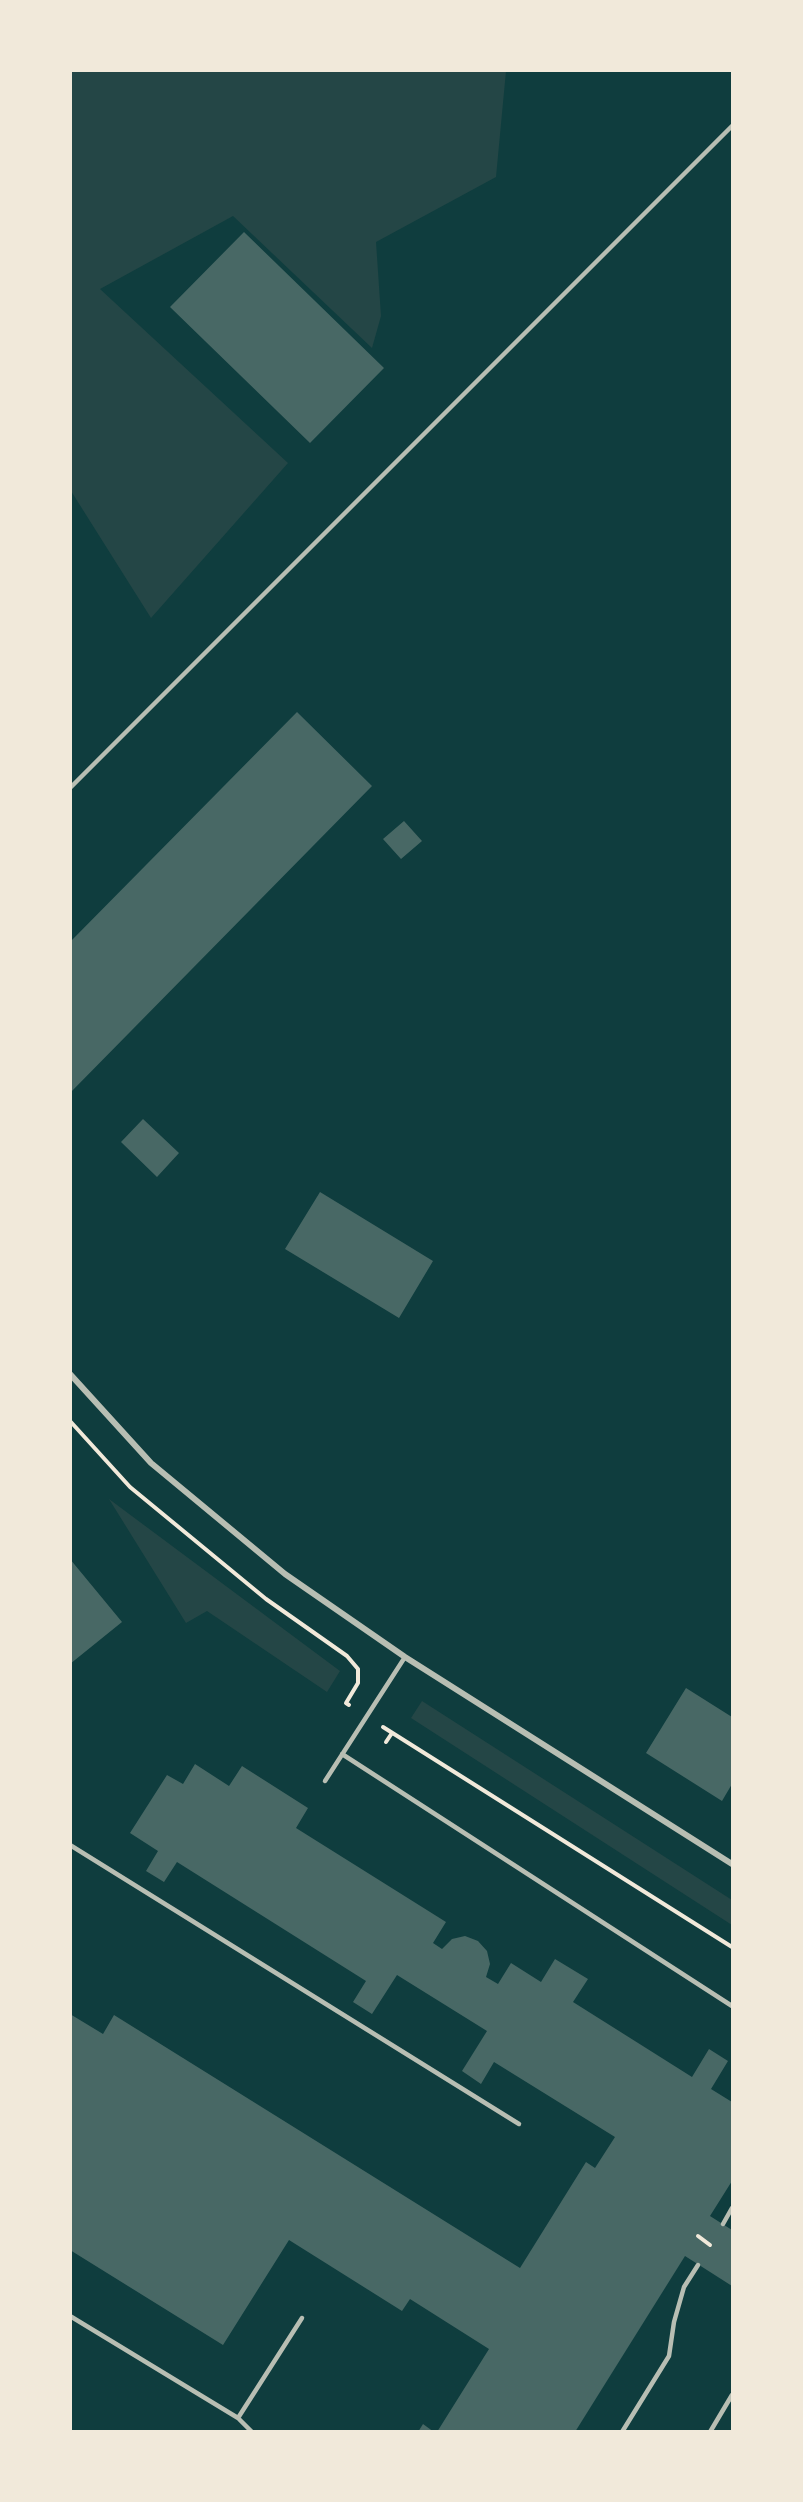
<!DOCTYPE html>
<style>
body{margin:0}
#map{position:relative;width:803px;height:2502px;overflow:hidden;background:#0f3d3e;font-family:Overpass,sans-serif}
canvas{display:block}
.frame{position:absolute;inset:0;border:72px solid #f1e9da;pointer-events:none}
</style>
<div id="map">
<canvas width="803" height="2502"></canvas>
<div class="frame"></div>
</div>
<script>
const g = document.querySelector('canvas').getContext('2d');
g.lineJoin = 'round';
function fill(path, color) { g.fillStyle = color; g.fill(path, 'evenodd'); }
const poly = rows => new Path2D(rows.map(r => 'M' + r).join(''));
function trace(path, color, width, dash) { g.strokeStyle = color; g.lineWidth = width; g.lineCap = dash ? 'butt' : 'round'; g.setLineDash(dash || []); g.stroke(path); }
fill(poly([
 [71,70,506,71,496,177,376,242,381,316,372,348,233,216,100,289,288,463,151,618,71,491],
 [109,1499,340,1671,327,1692,207,1611,186,1623],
 [422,1701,732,1900,732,1925,411,1718]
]), '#244646');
fill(poly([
 [244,232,384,368,310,443,170,307],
 [297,712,372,786,70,1093,70,942],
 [404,821,422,841,401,859,383,839],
 [143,1119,179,1153,157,1177,121,1142],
 [320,1192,433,1261,399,1318,285,1249],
 [70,1559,122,1622,70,1664],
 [686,1688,732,1717,732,1784,722,1801,646,1753],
 [195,1764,229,1786,242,1766,308,1808,296,1828,446,1922,433,1943,442,1949,452,1939,465,1936,478,1941,487,1951,490,1964,486,1977,498,1984,511,1963,541,1982,555,1959,588,1979,573,2002,692,2077,709,2049,728,2061,711,2089,732,2102,732,2181,710,2216,732,2230,732,2286,685,2256,575,2432,437,2432,489,2349,410,2299,402,2311,289,2240,223,2345,70,2250,70,2014,103,2034,114,2015,520,2268,586,2162,595,2168,615,2137,494,2062,481,2084,462,2071,487,2031,397,1975,372,2014,353,2002,366,1981,177,1862,164,1882,146,1871,158,1851,130,1833,167,1775,183,1784],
 [423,2424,434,2432,418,2432]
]), '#486865');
trace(poly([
 [70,1421,130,1487,266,1599,347,1656,358,1669,358,1683,346,1703,349,1705],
 [383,1727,732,1947],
 [386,1742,392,1733],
 [698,2236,710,2245]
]), '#f1e9da', 4);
trace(poly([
 [70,788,732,126],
 [342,1754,732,2006],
 [325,1781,405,1657],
 [70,1845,519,2124],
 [723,2224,732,2208],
 [70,2316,238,2418,252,2432],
 [238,2418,302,2318],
 [622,2432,669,2356,674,2322,684,2287,698,2265],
 [710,2432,732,2395]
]), '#b8beb3', 4.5);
trace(poly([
 [70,1374,151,1463,285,1574,405,1657,732,1864]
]), '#b8beb3', 6);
</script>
